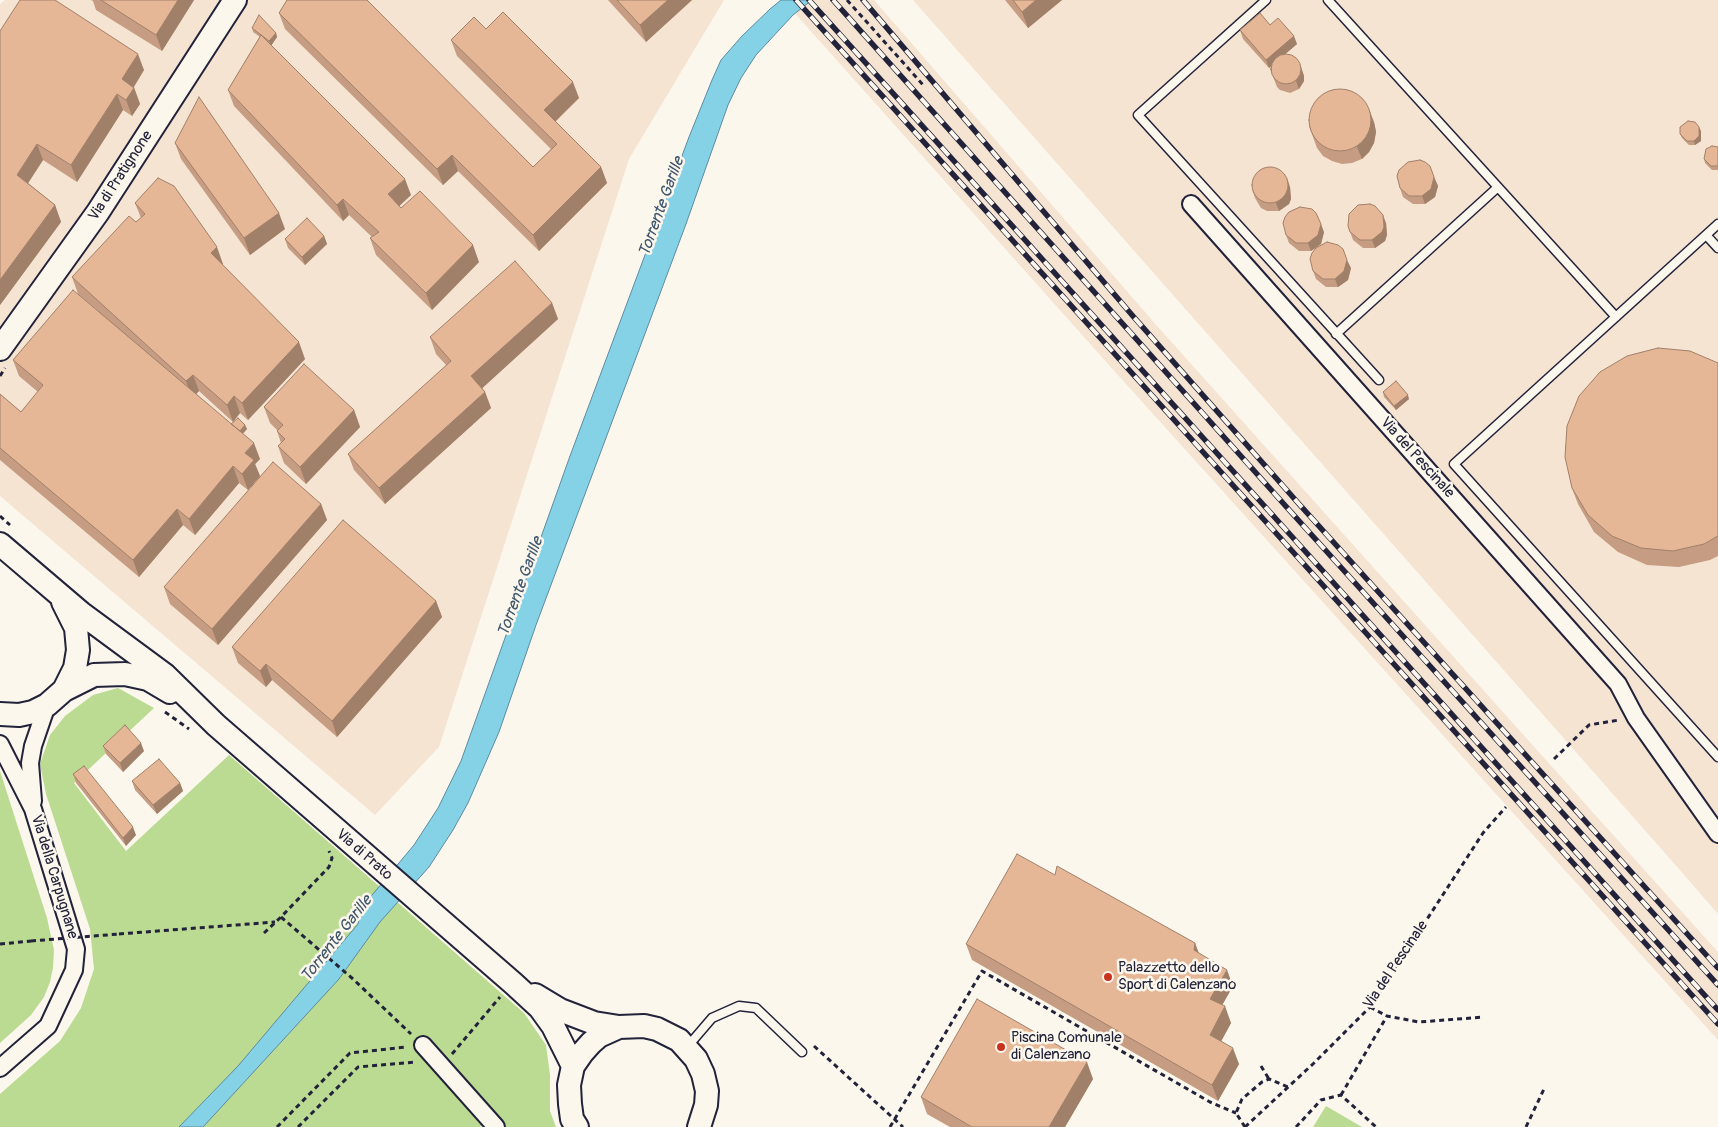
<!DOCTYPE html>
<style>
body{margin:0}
canvas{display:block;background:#fbf7ec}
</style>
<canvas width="1718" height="1127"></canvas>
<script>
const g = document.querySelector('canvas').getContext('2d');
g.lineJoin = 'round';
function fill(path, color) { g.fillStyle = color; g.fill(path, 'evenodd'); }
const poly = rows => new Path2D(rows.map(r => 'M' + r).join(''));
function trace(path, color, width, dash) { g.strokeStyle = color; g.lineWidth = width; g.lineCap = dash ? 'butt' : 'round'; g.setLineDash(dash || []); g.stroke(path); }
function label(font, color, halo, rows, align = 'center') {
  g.font = font + ' Pangolin,sans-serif'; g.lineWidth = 5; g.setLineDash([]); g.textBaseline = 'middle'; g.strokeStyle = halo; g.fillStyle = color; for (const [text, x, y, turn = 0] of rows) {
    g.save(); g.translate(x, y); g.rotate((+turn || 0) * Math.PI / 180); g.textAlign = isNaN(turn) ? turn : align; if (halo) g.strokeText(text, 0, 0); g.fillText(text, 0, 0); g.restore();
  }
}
fill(poly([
 [5,0,724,0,629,159,439,747,375,815,0,496,0,4],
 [783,0,874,0,1158,327,1718,952,1718,1040,1117,374],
 [913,0,1718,0,1718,914,1679,869]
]), '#f5e4d2');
fill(poly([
 [118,688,154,708,74,783,126,851,229,755,524,1013,546,1045,550,1075,550,1111,556,1127,483,1127,482,1125,480,1127,0,1127,0,1094,60,1041,81,1008,94,969,90,929,46,794,40,764,50,735,65,716,93,695],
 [0,771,47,918,54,950,53,968,50,982,44,997,31,1015,0,1043],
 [1326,1106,1362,1127,1313,1127]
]), '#bbda92');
const water = poly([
 [781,0,812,0,793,15,756,55,741,78,728,105,686,224,536,625,499,732,468,803,453,830,429,867,380,922,339,979,203,1127,179,1127,238,1066,358,924,362,907,414,845,438,808,461,761,570,456,689,137,712,80,721,60,742,36,770,9,781,0]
]);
fill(water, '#85d1e5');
trace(water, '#5d8ba1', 1);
const lane = poly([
 [1266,0,1138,115,1379,380],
 [1328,0,1616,317],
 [1718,224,1454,464,1718,757],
 [1706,235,1718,248],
 [1336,334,1498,187],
 [688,1046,712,1018,739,1006,756,1008,802,1052]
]);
const street = poly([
 [1191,204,1618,684,1636,718,1718,834],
 [0,744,33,809,76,949,74,970,48,1026,0,1068],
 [33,801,30,763,33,746,47,705],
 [423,1045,496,1127]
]);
const secondary = poly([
 [0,349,98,212,235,0],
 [0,544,81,613,165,675,216,725,514,984,540,1008,553,1026,573,1066],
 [63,602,76,628,78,650,75,668,64,690],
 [0,714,19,715,33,712,47,705,64,690,94,675,125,674,148,679,170,692],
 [535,995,560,1010,594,1023,619,1027,644,1026,657,1029,679,1040,696,1059,703,1074,707,1091,706,1105,699,1127],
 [577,1127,572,1119,570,1104,569,1085,573,1066,582,1053,591,1043,599,1036,619,1027]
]);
trace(lane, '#22223b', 11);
trace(street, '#22223b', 20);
trace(secondary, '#22223b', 26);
trace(poly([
 [847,0,925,87],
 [0,376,5,368],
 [0,516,10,525],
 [165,712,189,729],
 [1554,759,1589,725,1619,720],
 [281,917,353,979,411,1034],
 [264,933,281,917,329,867,332,858,329,851],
 [119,934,275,922],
 [0,944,31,941],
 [1370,1007,1387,1016,1419,1022,1484,1017],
 [814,1046,903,1127],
 [452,1054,500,997],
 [1261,1066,1269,1079],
 [1341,1095,1387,1016],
 [277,1127,350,1053,407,1047],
 [298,1127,358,1067,416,1062],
 [890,1127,982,971,1210,1102,1236,1113],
 [1245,1127,1314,1063,1370,1007,1483,833,1506,807],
 [1245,1127,1236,1113,1242,1099,1262,1082,1269,1079,1288,1087],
 [1296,1127,1321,1100,1341,1095,1376,1127],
 [1526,1127,1544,1089]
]), '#22223b', 3, [5, 4]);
trace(lane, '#fbf7ec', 8);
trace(street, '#fbf7ec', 16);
trace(secondary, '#fbf7ec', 22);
const rail = poly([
 [796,0,1718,1024],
 [809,0,1718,1010],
 [833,0,1291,512,1718,985],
 [863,0,1132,315,1299,504,1718,968]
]);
trace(rail, '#22223b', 5.5);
trace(rail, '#fbf7ec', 4, [11]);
trace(poly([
 [31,941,119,934]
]), '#22223b', 3, [5, 4]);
fill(poly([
 [91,0,194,0,162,51,96,10,93,1],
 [608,0,692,0,646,42],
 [1005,0,1062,0,1028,28],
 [279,13,533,167,551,149,457,56,451,40,486,29,579,98,555,121,601,167,607,183,539,251,458,171,443,185,285,29],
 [1270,25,1297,44,1285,54,1301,67,1304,76,1304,81,1299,89,1290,93,1280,90,1277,87,1270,69,1272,66,1269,68,1243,39,1240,30],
 [252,28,276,33,277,37,271,45,411,195,399,206,479,262,432,310,376,255,370,238,372,237,349,215,343,221,234,106,228,90,260,37,253,32],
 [0,31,144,70,134,87,140,104,132,116,123,110,77,182,43,160,28,183,55,205,61,222,0,305],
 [1374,122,1376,132,1374,143,1369,152,1362,159,1352,163,1342,164,1332,161,1323,156,1317,148,1309,126],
 [1701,131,1701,141,1695,145,1689,145,1682,138,1680,134],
 [175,143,285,229,250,255,181,159],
 [1718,147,1718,170,1712,170,1705,163,1704,159],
 [1434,177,1438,186,1435,197,1425,204,1413,204,1403,197,1400,188],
 [1290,187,1291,199,1289,204,1279,211,1267,211,1261,208,1255,198,1252,189],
 [135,203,223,264,222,264,305,359,248,420,240,413,233,422,199,391,196,394,231,424,245,425,247,429,243,434,260,459,255,464,260,476,248,490,239,483,195,535,183,525,139,577,0,460,0,394,21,412,38,392,19,376,13,360,98,311,78,294,72,277,141,218],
 [1386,223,1387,235,1385,241,1375,248,1363,248,1353,240,1348,226],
 [1324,232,1321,244,1311,251,1299,251,1289,243,1286,235],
 [324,236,327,244,305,265,288,248,285,239],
 [1351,268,1348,280,1338,287,1326,287,1316,279,1313,271],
 [552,303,558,319,482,388,485,392,491,408,385,504,354,470,348,454,447,366,436,354,430,337],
 [1718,363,1718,556,1710,560,1679,567,1647,565,1618,552,1594,532,1578,504,1572,488],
 [1383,392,1409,399,1396,410,1384,397],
 [264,407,354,410,360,427,306,484,284,463,278,446,281,443,277,431,278,431,270,423],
 [321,504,327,520,218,645,170,604,164,587],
 [436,601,442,617,337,737,272,680,266,687,238,663,232,647],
 [103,746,144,751,123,772,106,754],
 [73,774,136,835,126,846,76,783],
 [132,781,180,783,183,791,157,814,135,790],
 [1055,875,1195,943,1199,953,1233,986,1222,1005,1231,1023,1221,1041,1239,1064,1218,1101,972,960,966,944],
 [1093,1079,1065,1127,950,1127,927,1114,921,1097]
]), '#c69d82');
fill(poly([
 [178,0,194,0,162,51,156,35],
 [668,0,692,0,646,42,640,25],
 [1036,0,1062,0,1028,28,1022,12],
 [276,33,277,37,271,46,269,41],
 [1294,36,1297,44,1269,68,1266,60],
 [138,54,144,70,128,96,122,79],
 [1301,67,1304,76,1304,81,1299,89,1296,81],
 [573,82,579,98,550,127,544,110],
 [134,88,140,104,132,116,126,100],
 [117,94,123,110,77,182,71,165],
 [1369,109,1374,122,1376,132,1374,143,1369,152,1362,159,1357,147],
 [1699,127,1701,131,1701,141,1695,145,1694,141],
 [37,144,43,160,23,191,17,175],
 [452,155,458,171,443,185,437,169],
 [601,167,607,183,539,251,533,235],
 [1434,177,1438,186,1435,197,1425,204,1422,196],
 [1287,178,1290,187,1291,199,1289,204,1279,211,1276,203],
 [405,179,411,195,394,211,388,194],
 [343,199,349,215,343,221,337,205],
 [55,205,61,222,0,305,0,280],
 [279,213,285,229,250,255,244,238],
 [1383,215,1386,223,1387,235,1385,241,1375,248,1372,240],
 [1321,224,1324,232,1321,244,1311,251,1308,243],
 [324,236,327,244,305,265,302,257],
 [473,245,479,262,432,310,426,293],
 [217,247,223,264,217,269,211,253],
 [1347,260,1351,268,1348,280,1338,287,1335,279],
 [552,303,558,319,477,393,471,376],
 [299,342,305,359,248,420,242,403],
 [193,375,199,391,192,398,186,381],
 [485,392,491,408,385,504,379,488],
 [1408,395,1409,399,1396,410,1394,406],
 [234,396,240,413,233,422,227,405],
 [354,410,360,427,306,484,300,467],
 [245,425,247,429,239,437,237,433],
 [254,443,260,459,255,464,260,476,248,490,242,474,245,453],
 [233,466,239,483,195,535,189,519],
 [321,504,327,520,218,645,212,629],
 [177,509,183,525,139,577,133,560],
 [436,601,442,617,337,737,332,721],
 [266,664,272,680,266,687,260,671],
 [141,743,144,751,123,772,120,763],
 [180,783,183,791,157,814,153,805],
 [133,827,136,835,126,846,123,838],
 [1195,943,1201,960,1194,950],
 [1227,970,1233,986,1216,1016,1210,999],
 [1225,1006,1231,1023,1216,1051,1210,1035],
 [1233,1048,1239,1064,1218,1101,1212,1085],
 [1087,1062,1093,1079,1065,1127,1049,1127]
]), '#a1806a');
const building = poly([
 [20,0,55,0,138,54,122,79,134,88,126,100,117,94,71,165,37,144,17,175,55,205,0,280,0,31,20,0],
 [101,0,178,0,156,35,101,0],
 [287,0,367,0,533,167,557,144,451,40,474,17,486,29,503,12,573,82,544,110,601,167,533,235,452,155,437,169,279,13,287,0],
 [617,0,668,0,640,25,617,0],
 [1013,0,1036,0,1022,12,1013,0],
 [1260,13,1270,25,1278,18,1294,36,1266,60,1240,30,1260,13],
 [259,15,276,33,269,41,252,28,259,15],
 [261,35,405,179,388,194,401,208,420,191,473,245,426,293,370,238,379,232,343,199,337,205,228,90,261,35],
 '1271 69a15 15 0 1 1 30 0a15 15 0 1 1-30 0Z',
 '1309 120a31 31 0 1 1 62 0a31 31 0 1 1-62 0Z',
 [199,97,279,213,244,238,175,143,199,97],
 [1688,121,1695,122,1699,127,1699,136,1694,141,1687,141,1680,134,1680,127,1688,121],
 [1712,146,1718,147,1718,166,1711,166,1704,159,1706,149,1712,146],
 [1420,160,1425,162,1430,166,1434,177,1431,189,1422,196,1409,196,1400,188,1397,176,1399,170,1408,162,1420,160],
 '1252 185a18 18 0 1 1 36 0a18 18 0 1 1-36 0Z',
 [158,178,174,186,217,247,211,253,299,342,242,403,234,396,227,405,193,375,186,381,72,277,129,216,136,222,145,214,135,203,158,178],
 [1370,204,1375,206,1383,215,1384,227,1382,232,1372,240,1360,240,1350,232,1348,226,1349,214,1358,205,1370,204],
 [1300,207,1312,209,1316,213,1321,224,1318,235,1308,243,1296,243,1286,235,1283,223,1285,217,1289,212,1300,207],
 [307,218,324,236,302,257,285,239,307,218],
 [1327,242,1338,245,1343,249,1347,260,1344,271,1335,279,1323,279,1313,271,1310,259,1312,253,1316,248,1327,242],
 [515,261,552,303,471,376,485,392,379,488,348,454,451,361,430,337,515,261],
 [73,290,254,443,245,453,254,460,242,474,233,466,189,519,177,509,133,560,0,448,0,394,21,412,43,385,13,360,73,290],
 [1658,348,1690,351,1718,363,1718,536,1704,544,1673,551,1641,548,1612,536,1588,515,1572,488,1565,457,1567,426,1579,396,1600,372,1627,356,1658,348],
 [304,364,354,410,300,467,278,446,285,439,277,431,283,425,264,407,304,364],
 [1396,381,1408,395,1394,406,1383,392,1396,381],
 [238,418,245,425,240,431,231,424,238,418],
 [273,462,321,504,212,629,164,587,273,462],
 [343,520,436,601,332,721,266,664,260,671,232,647,343,520],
 [125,725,141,743,120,763,103,746,125,725],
 [159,759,180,783,153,805,132,781,159,759],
 [84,766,133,827,123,838,73,774,84,766],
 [1017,854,1055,875,1057,866,1195,943,1194,950,1227,970,1210,999,1225,1006,1210,1035,1233,1048,1212,1085,966,944,1017,854],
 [977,999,1087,1062,1049,1127,972,1127,921,1097,977,999]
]);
fill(building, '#e6b797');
trace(building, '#a1806a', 1);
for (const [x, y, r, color] of [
 [1108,977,5,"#c8321e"],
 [1001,1047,5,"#c8321e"]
]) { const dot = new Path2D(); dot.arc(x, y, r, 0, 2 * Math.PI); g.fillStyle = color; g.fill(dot); trace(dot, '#fbf7ec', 2); }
label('15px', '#22223b', '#fbf7ec', [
 ["Via di Pratignone",121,176,-57],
 ["Via del Pescinale",1417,458,48],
 ["Via di Prato",364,855,41],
 ["Via della Carpugnane",54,877,73],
 ["Via del Pescinale",1396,965,-56]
]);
label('15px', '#22223b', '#fbf7ec', [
 ["Palazzetto dello",1118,968],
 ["Sport di Calenzano",1118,985],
 ["Piscina Comunale",1011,1038],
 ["di Calenzano",1011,1055]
], 'left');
label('italic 16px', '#40576e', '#fbf7ec', [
 ["Torrente Garille",662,207,-70],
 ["Torrente Garille",521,587,-70],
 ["Torrente Garille",337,939,-52]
]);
</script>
